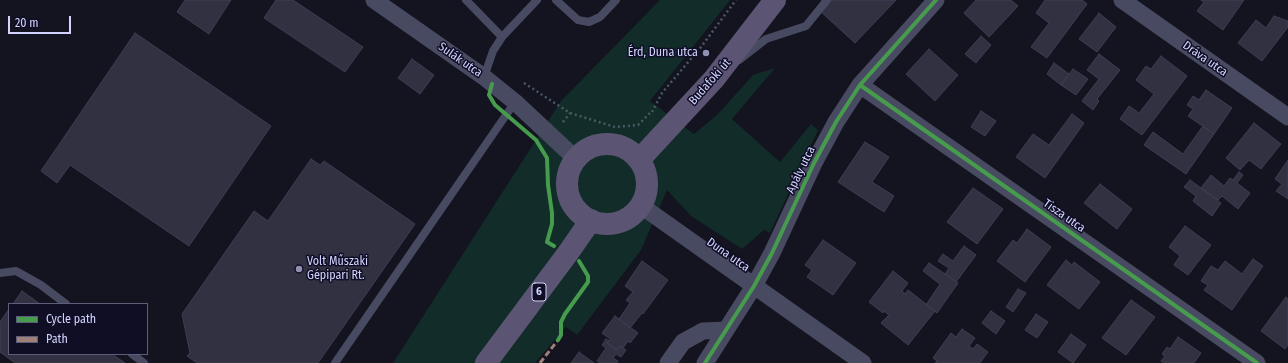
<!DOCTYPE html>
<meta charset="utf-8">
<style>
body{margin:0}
#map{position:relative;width:1288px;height:363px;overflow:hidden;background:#141320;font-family:"Fira Sans Condensed",sans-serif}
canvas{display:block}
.legend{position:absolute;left:8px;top:303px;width:140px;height:52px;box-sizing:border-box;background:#0f0e25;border:1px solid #5d5d7c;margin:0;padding:5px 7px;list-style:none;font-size:12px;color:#d2d4ff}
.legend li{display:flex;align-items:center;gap:8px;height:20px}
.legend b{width:20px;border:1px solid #5d5d7c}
.scale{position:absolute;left:8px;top:16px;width:63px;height:18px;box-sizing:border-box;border:2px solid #d2d4ff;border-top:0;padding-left:5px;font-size:12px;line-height:14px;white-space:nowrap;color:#d2d4ff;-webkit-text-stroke:3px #0f0e25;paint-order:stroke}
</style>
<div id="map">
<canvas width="1288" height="363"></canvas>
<ul class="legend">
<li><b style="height:5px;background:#469c4c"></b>Cycle path</li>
<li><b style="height:5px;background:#9e8076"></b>Path</li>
</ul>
<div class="scale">20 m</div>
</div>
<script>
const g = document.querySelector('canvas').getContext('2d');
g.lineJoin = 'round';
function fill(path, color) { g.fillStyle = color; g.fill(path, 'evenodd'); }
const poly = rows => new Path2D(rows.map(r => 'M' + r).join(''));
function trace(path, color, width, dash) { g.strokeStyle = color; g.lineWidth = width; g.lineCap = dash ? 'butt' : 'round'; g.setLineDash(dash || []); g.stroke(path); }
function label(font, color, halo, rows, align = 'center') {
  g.font = font + ' "Fira Sans Condensed",sans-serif'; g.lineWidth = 3; g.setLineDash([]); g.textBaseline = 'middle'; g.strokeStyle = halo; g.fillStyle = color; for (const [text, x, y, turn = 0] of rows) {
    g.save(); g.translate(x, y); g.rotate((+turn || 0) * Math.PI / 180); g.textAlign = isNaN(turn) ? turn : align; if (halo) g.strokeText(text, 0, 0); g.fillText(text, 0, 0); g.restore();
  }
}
fill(poly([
 [660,0,730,0,650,101,694,134,718,114,753,75,775,68,732,119,780,162,811,124,818,130,770,233,764,230,742,249,691,216,667,190,641,250,577,335,566,327,535,363,393,363,561,101]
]), '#112c29');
const building = poly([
 [185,0,231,0,209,34,177,12,185,0],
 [276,0,293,0,363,47,345,72,264,18,276,0],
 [829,0,896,0,855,43,819,10,829,0],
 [976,0,1011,0,1018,6,989,37,964,13,976,0],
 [1045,0,1082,0,1087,4,1047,58,1031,47,1049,23,1036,13,1045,0],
 [1201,0,1244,0,1223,30,1197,11,1204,2,1201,0],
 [1099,13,1116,27,1097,52,1079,39,1099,13],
 [1274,16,1288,21,1288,27,1262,61,1238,43,1256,20,1266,28,1274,16],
 [135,33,271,126,189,246,70,165,57,183,41,171,135,33],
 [981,36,991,45,976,63,965,54,981,36],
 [929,49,958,75,935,101,906,74,929,49],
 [1099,54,1120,70,1097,99,1099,101,1093,110,1082,101,1099,79,1087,70,1099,54],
 [1161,56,1187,76,1142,135,1120,119,1129,106,1139,113,1154,94,1136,80,1146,66,1151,69,1161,56],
 [412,59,434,75,420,94,398,78,412,59],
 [1054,63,1069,74,1061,85,1047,74,1054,63],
 [1073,69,1088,79,1076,95,1061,85,1073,69],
 [1206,90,1232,108,1214,134,1188,116,1193,109,1187,105,1193,96,1199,100,1206,90],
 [981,111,996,121,985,136,971,127,981,111],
 [1072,114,1084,123,1045,178,1016,157,1033,134,1049,145,1072,114],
 [1254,123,1281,144,1261,169,1249,160,1240,170,1226,158,1254,123],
 [1203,126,1214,134,1186,174,1144,145,1153,132,1183,154,1203,126],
 [865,142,889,157,872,182,894,196,884,212,838,182,865,142],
 [311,159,320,165,324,161,415,224,318,363,197,363,187,356,190,353,182,314,254,211,268,221,311,159],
 [1288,160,1288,199,1276,191,1282,184,1275,179,1288,160],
 [1239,172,1243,175,1237,183,1250,193,1238,209,1222,196,1218,200,1201,188,1211,175,1224,186,1230,178,1233,180,1239,172],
 [1190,180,1221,203,1212,216,1193,201,1196,196,1184,187,1190,180],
 [1100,184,1132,209,1117,229,1084,203,1100,184],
 [973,188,1003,209,977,244,947,222,973,188],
 [1185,226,1211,245,1188,275,1174,265,1180,256,1169,247,1185,226],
 [1027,229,1051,247,1025,282,997,261,1013,240,1017,243,1027,229],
 [823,240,856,263,833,295,807,277,812,270,805,265,823,240],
 [964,246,976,255,956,282,945,274,949,268,938,261,943,254,953,261,964,246],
 [1253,259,1263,266,1232,310,1204,290,1208,285,1201,281,1211,266,1218,270,1225,261,1242,274,1253,259],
 [1066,260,1072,265,1074,262,1100,282,1079,309,1047,285,1066,260],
 [642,261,668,280,643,314,642,313,630,328,619,319,630,303,626,300,633,292,625,286,642,261],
 [929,263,958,283,937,313,926,305,940,284,923,271,929,263],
 [893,271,908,283,902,291,905,294,908,290,935,311,908,345,881,323,889,315,884,311,883,313,869,302,893,271],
 [1018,289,1026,293,1013,312,1006,307,1018,289],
 [22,291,40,304,13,304,22,291],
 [1286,297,1288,299,1288,345,1285,349,1261,331,1286,297],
 [1131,300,1155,317,1126,355,1102,338,1131,300],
 [9,309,9,354,112,354,125,363,15,363,0,352,0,322,9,309],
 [991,311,1005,321,996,334,982,323,991,311],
 [1036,314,1048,322,1037,338,1025,330,1036,314],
 [615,316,638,333,630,343,628,341,623,348,620,346,617,350,607,343,610,339,602,333,615,316],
 [962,329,975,338,969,346,973,349,977,344,988,352,980,363,935,363,937,361,933,358,951,333,956,337,962,329],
 [1071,334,1086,345,1073,363,1058,352,1071,334],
 [1178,337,1201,353,1194,363,1164,363,1161,361,1165,356,1162,354,1167,347,1170,349,1178,337],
 [606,339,609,341,607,343,617,350,620,346,626,350,621,357,616,354,613,358,618,361,617,363,600,363,597,361,606,348,602,345,606,339],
 [579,352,594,363,571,363,579,352]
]);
fill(building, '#323142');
trace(building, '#3e3e54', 1);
trace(poly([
 [524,83,570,113,615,127,638,125,651,112],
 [652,112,662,93,701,47,736,0],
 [563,122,570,113]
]), '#485a65', 2.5, [2, 3]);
trace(poly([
 [466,0,502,37],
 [556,0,578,20,589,22,600,17,616,0],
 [739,60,766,39,806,26,827,0],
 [484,77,493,51,502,37,537,0],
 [0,273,16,271,41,285,66,304],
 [132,354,144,363],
 [335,363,515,102]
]), '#484a61', 8);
trace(poly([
 [374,0,484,77,515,102,576,159],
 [1122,0,1288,117],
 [860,85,1257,363],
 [640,205,863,363],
 [668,363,683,342,703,331,726,330],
 [705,363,754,286,772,253,814,163,836,122,860,85,936,0]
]), '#484a61', 17);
trace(poly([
 '567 184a40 40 0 1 1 80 0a40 40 0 1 1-80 0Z',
 [639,160,714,79,775,0],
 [486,363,568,253,591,220]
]), '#5b5473', 22);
trace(poly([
 [540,363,558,340]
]), '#9e8076', 3, [6, 3]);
trace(poly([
 [492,84,489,95,495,105,536,140,547,158,548,185,552,213,552,224,547,242,554,246],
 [860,85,1257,363],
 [558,340,561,335,561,322,565,314,588,282,588,276,579,261],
 [705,363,754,286,772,253,814,163,836,122,860,85,936,0]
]), '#469c4c', 4);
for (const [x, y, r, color] of [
 [706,53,4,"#9090b1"],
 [299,269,4,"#9090b1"]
]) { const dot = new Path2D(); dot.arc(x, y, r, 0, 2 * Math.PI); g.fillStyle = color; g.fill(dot); trace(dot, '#0f0e25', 1.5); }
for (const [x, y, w] of [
 [539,292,14]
]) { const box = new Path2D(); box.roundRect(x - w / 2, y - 9, w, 18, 3); g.fillStyle = '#0f0e25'; g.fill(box); trace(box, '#d2d4ff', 1); }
label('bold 11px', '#d2d4ff', null, [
 ["6",539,292]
]);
label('12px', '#d2d4ff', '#0f0e25', [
 ["Érd, Duna utca",698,53],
 ["Volt Műszaki",307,262,"left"],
 ["Gépipari Rt.",307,276,"left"]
], 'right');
label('12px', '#d2d4ff', '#0f0e25', [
 ["Dráva utca",1205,59,35],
 ["Sulák utca",460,60,35],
 ["Budafoki út",710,82,-49],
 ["Apály utca",801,170,-64],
 ["Tisza utca",1064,216,35],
 ["Duna utca",728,255,35]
]);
</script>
